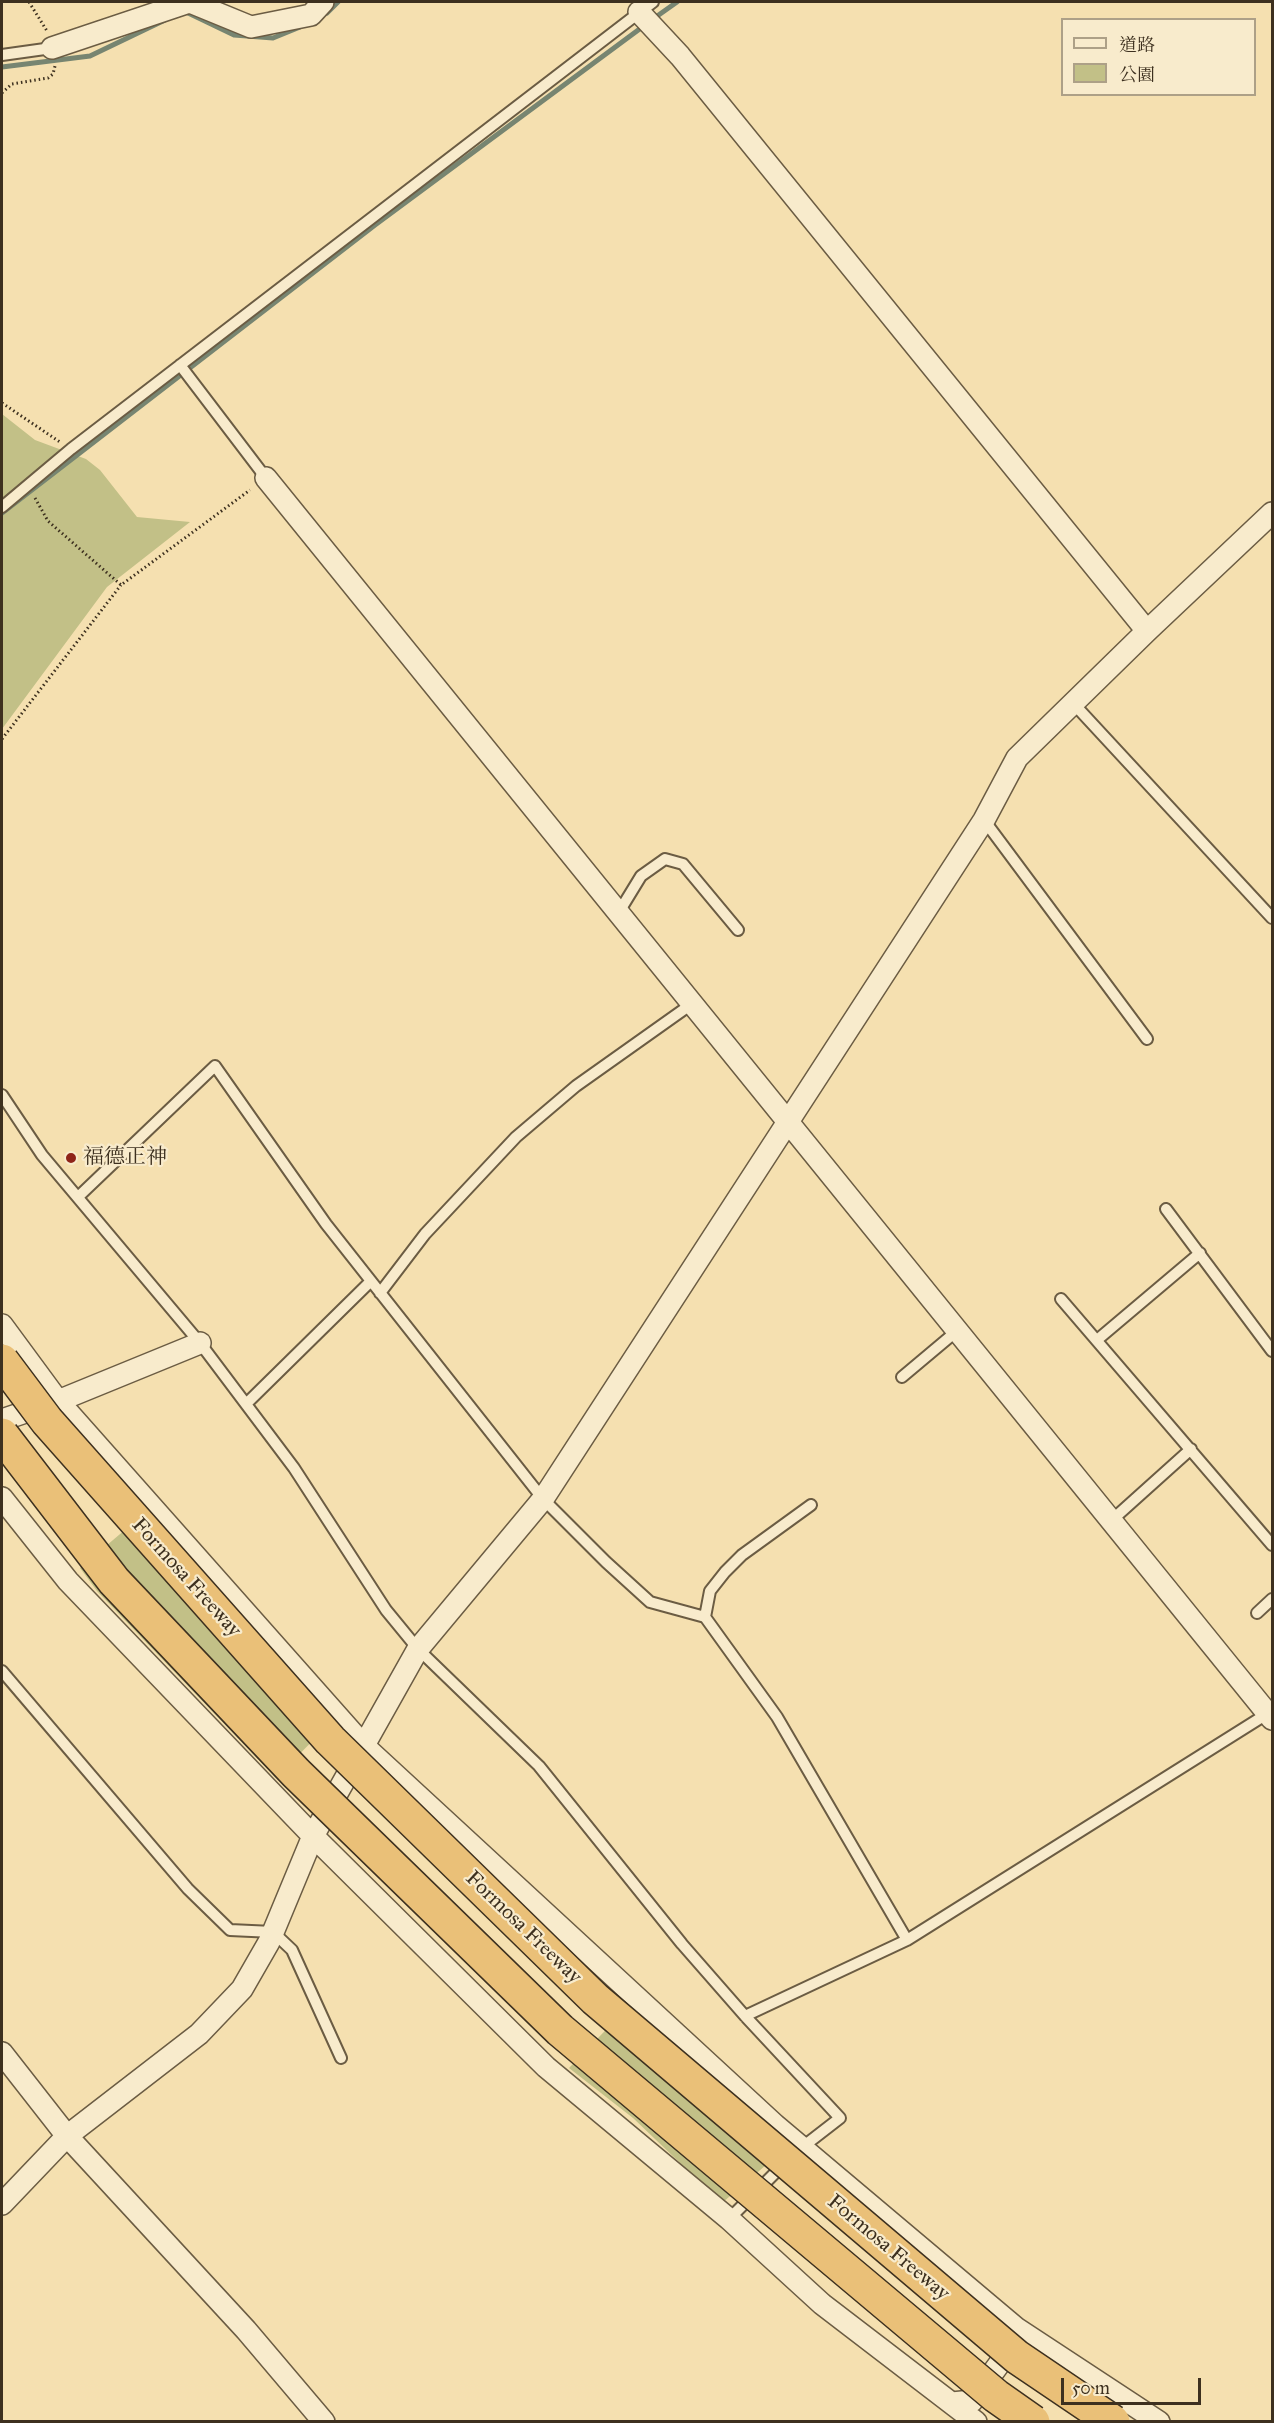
<!DOCTYPE html>
<meta charset="utf-8">
<style>
body{margin:0}
#map{position:relative;width:1274px;height:2423px;overflow:hidden;background:#f5e0b0;font-family:"IM FELL Great Primer","Noto Serif TC",serif}
canvas{display:block}
.frame{position:absolute;inset:0;border:3px solid #3d301f;pointer-events:none}
.legend{position:absolute;left:1061px;top:18px;width:195px;height:78px;box-sizing:border-box;background:#f8ebcc;border:2px solid #ada087;margin:0;padding:8px 10px;list-style:none;font-size:18px;color:#3d301f}
.legend li{display:flex;align-items:center;gap:12px;height:30px}
.legend b{width:30px;border:2px solid #ada087}
.scale{position:absolute;left:1061px;top:2378px;width:140px;height:27px;box-sizing:border-box;border:3px solid #3d301f;border-top:0;padding-left:8px;font-size:18px;line-height:21px;white-space:nowrap;color:#3d301f;-webkit-text-stroke:4px #f8ebcc;paint-order:stroke}
</style>
<div id="map">
<canvas width="1274" height="2423"></canvas>
<div class="frame"></div>
<ul class="legend">
<li><b style="height:8px;background:#f8ebcc"></b>道路</li>
<li><b style="height:16px;background:#c2c087"></b>公園</li>
</ul>
<div class="scale">50 m</div>
</div>
<script>
const g = document.querySelector('canvas').getContext('2d');
g.lineJoin = 'round';
function fill(path, color) { g.fillStyle = color; g.fill(path, 'evenodd'); }
const poly = rows => new Path2D(rows.map(r => 'M' + r).join(''));
function trace(path, color, width, dash) { g.strokeStyle = color; g.lineWidth = width; g.lineCap = dash ? 'butt' : 'round'; g.setLineDash(dash || []); g.stroke(path); }
function label(font, color, halo, rows, align = 'center') {
  g.font = font + ' "IM FELL Great Primer","Noto Serif TC",serif'; g.lineWidth = 4.5; g.setLineDash([]); g.textBaseline = 'middle'; g.strokeStyle = halo; g.fillStyle = color; for (const [text, x, y, turn = 0] of rows) {
    g.save(); g.translate(x, y); g.rotate((+turn || 0) * Math.PI / 180); g.textAlign = isNaN(turn) ? turn : align; if (halo) g.strokeText(text, 0, 0); g.fillText(text, 0, 0); g.restore();
  }
}
fill(poly([
 [2,414,35,440,86,459,100,470,137,517,190,522,107,587,2,729],
 [146,1512,331,1722,276,1778,97,1591,80,1568],
 [628,2007,788,2146,722,2203,633,2118,569,2068]
]), '#c2c087');
trace(poly([
 [184,11,234,35,273,38,300,27],
 [327,13,338,2],
 [653,19,677,2],
 [2,67,90,56,165,20],
 [2,513,375,225,645,25]
]), '#778571', 5);
const lane = poly([
 [2,55,52,48],
 [180,365,266,478],
 [2,507,71,449,653,2],
 [1073,703,1272,918],
 [984,820,1147,1039],
 [619,912,641,876,665,859,683,864,738,930],
 [2,1095,42,1155,200,1343,294,1468,386,1610,418,1649,539,1766,682,1944,745,2016,840,2118,800,2149],
 [78,1197,215,1066,326,1224,543,1499,606,1562,650,1602,705,1617,777,1717,907,1940],
 [1166,1209,1272,1351],
 [380,1293,425,1234,516,1137,576,1086,693,1003],
 [1061,1299,1272,1545],
 [1097,1340,1200,1253],
 [902,1377,958,1330],
 [246,1404,371,1281],
 [1112,1520,1191,1449],
 [1257,1613,1272,1599],
 [705,1617,710,1591,725,1572,742,1555,811,1505],
 [2,1671,188,1889,230,1930,273,1932,292,1950,341,2058],
 [745,2016,907,1940,1270,1712],
 [729,2219,784,2164]
]);
const street = poly([
 [190,2,251,27,311,15,323,2],
 [639,12,680,56,1147,631],
 [52,48,189,2],
 [266,478,1272,1719],
 [2,1325,58,1401,364,1746,775,2125,1016,2328,1159,2422],
 [2,1420,58,1401,200,1343],
 [2,1498,68,1581,313,1836,546,2067,729,2219,822,2304,976,2422],
 [2,2053,67,2136,246,2330,324,2422],
 [2,2204,67,2136,199,2034,242,1989,269,1942,313,1836,418,1649,543,1499,984,820,1017,758,1147,631,1272,513],
 [952,2403,972,2401,1016,2341]
]);
trace(lane, '#6b5c43', 14);
trace(street, '#6b5c43', 24);
trace(poly([
 [29,2,47,31],
 [2,93,12,84,48,78,53,74,55,66],
 [2,403,60,442],
 [35,498,48,521,121,585,250,490],
 [2,739,121,585]
]), '#3d301f', 3, [1.5, 3]);
trace(lane, '#f8ebcc', 10);
trace(street, '#f8ebcc', 21);
const highwayBridge = poly([
 [2,1361,47,1421,330,1740,595,1999,1017,2357,1113,2422],
 [2,1435,114,1581,296,1773,560,2030,996,2396,1033,2422]
]);
trace(highwayBridge, '#3d301f', 36, []);
trace(highwayBridge, '#eac078', 33);
for (const [x, y, r, color] of [
 [71,1158,6,"#8f2418"]
]) { const dot = new Path2D(); dot.arc(x, y, r, 0, 2 * Math.PI); g.fillStyle = color; g.fill(dot); trace(dot, '#f8ebcc', 2); }
label('21px', '#3d301f', '#f8ebcc', [
 ["福德正神",83,1158]
], 'left');
label('21px', '#3d301f', '#f8ebcc', [
 ["Formosa Freeway",186,1578,48],
 ["Formosa Freeway",523,1928,44],
 ["Formosa Freeway",888,2248,40]
]);
</script>
